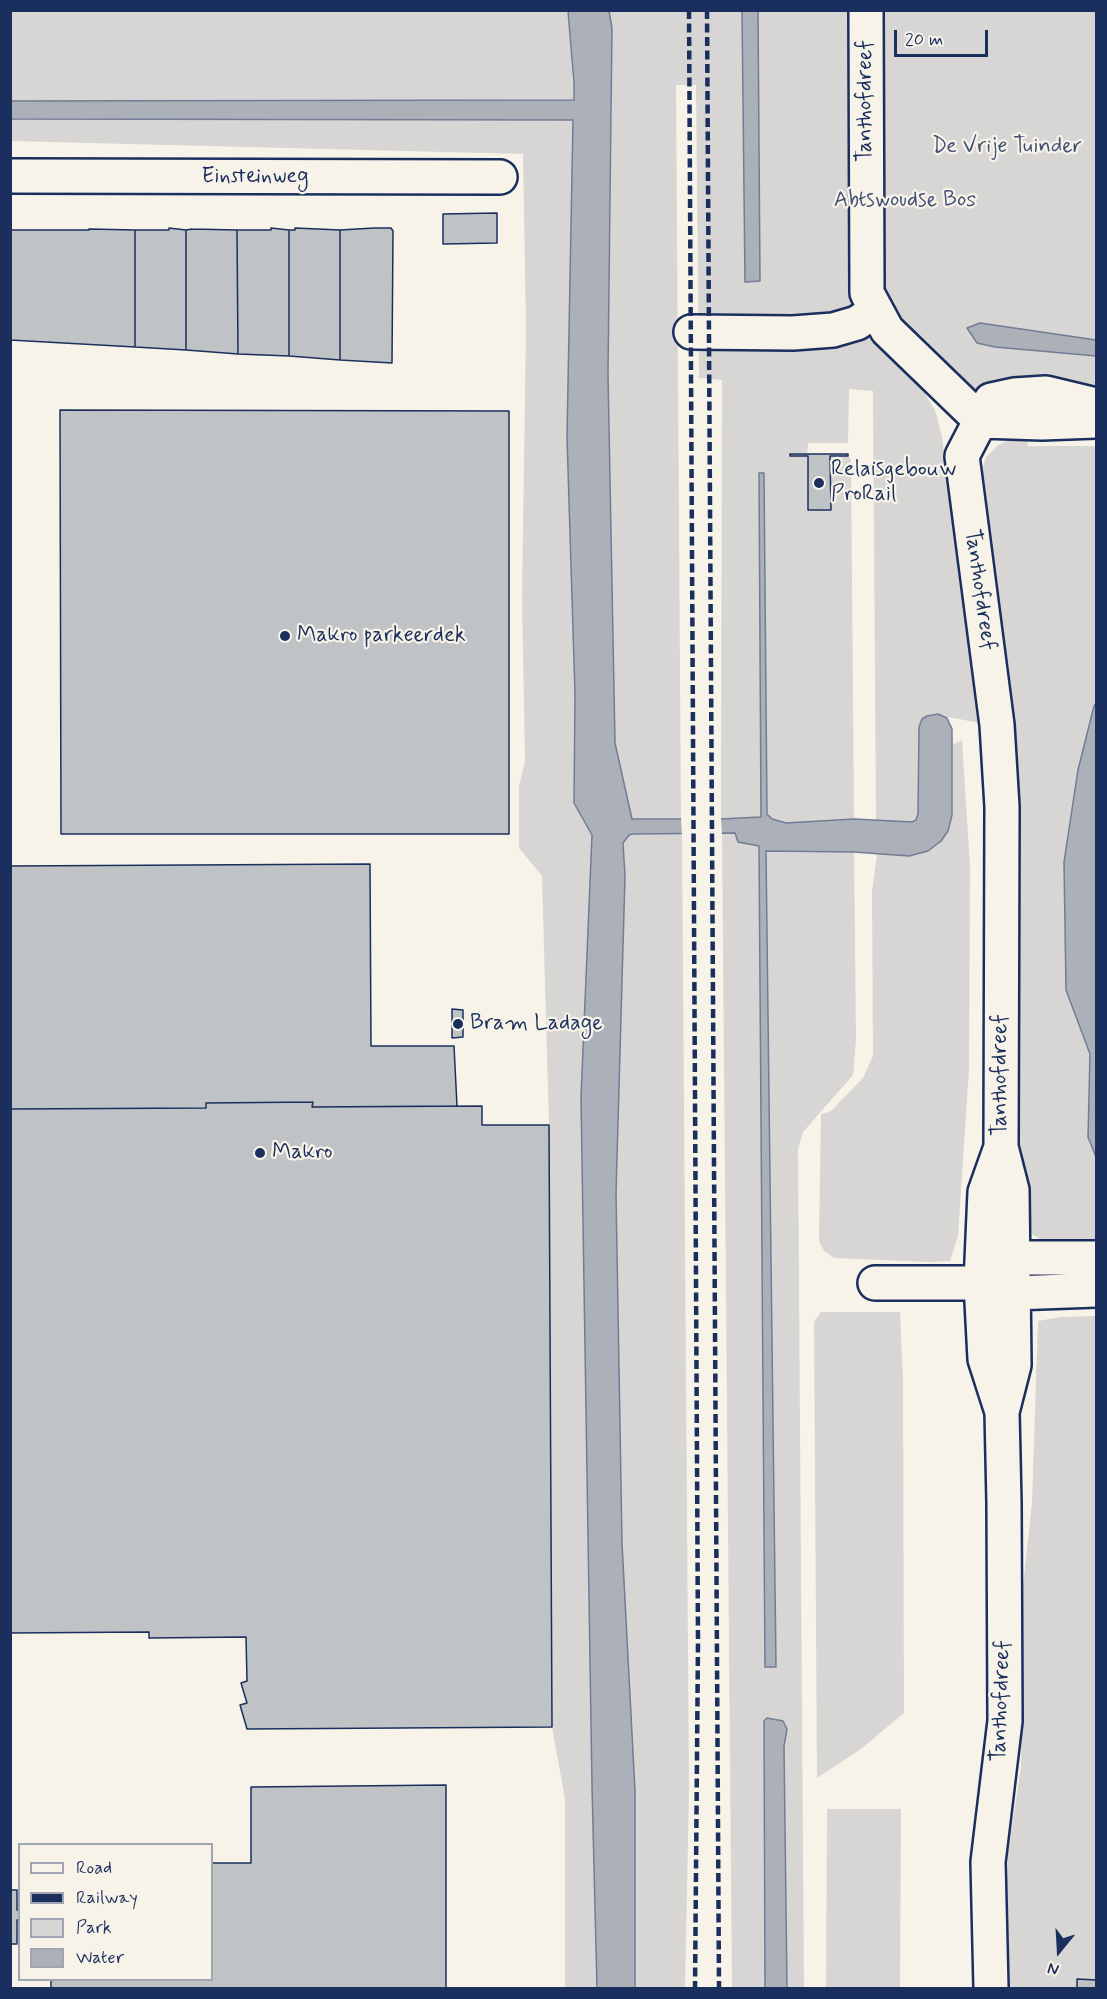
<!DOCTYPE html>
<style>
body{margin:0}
#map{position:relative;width:1107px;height:1999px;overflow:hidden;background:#f7f3e8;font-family:Mynerve,sans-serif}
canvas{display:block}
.frame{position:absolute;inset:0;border:12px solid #1b2f5e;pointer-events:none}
.legend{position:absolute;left:18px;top:1843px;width:195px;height:138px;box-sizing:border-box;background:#f7f3e8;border:2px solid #9fa5b1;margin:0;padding:8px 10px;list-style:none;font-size:18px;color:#1b2f5e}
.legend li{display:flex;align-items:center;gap:12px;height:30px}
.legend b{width:30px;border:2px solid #9fa5b1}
.north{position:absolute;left:1029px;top:1921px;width:60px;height:60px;-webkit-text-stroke:4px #f7f3e8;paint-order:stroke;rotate:198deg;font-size:16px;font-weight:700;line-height:24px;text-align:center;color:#1b2f5e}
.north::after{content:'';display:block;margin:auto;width:21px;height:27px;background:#1b2f5e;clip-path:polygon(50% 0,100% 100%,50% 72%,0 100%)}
.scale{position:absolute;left:894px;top:30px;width:94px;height:27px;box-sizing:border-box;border:3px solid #1b2f5e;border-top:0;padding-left:8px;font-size:18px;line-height:21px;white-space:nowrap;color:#1b2f5e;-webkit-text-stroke:4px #f7f3e8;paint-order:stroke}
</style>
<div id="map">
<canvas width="1107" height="1999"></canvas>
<div class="frame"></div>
<ul class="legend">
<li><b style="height:8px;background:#f7f3e8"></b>Road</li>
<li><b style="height:8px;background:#1b2f5e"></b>Railway</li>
<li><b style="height:16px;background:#d7d6d4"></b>Park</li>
<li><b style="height:16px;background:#acb0b9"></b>Water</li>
</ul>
<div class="north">N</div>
<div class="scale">20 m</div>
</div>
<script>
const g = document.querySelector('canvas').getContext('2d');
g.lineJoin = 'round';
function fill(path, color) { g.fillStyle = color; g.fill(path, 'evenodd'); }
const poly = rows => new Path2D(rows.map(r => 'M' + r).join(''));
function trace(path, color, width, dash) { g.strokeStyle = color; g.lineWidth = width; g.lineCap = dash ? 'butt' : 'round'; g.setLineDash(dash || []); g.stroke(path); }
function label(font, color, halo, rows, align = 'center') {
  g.font = font + ' Mynerve,sans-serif'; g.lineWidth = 4.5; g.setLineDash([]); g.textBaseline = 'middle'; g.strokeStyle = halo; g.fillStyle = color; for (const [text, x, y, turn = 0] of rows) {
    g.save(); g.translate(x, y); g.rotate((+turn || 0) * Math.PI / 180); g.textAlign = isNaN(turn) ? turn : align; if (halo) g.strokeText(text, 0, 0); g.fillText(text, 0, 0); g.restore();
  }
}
fill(poly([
 [11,11,568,11,574,100,11,101],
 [609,11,1096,11,1096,406,925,394,935,410,942,437,980,723,932,714,919,727,918,814,916,820,912,822,876,821,873,391,849,389,848,443,808,443,807,454,790,456,808,456,808,509,831,509,830,456,847,456,848,454,851,460,854,819,786,823,772,819,767,814,764,474,759,473,761,817,721,819,722,380,699,378,696,85,676,85,681,820,632,819,615,743,608,374,611,190,612,28],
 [11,119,573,120,567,437,575,694,574,803,592,835,581,1097,592,1786,597,1988,565,1988,565,1799,552,1727,549,1125,542,876,519,848,519,786,525,762,522,597,526,328,523,154,11,141],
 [1027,438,1028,446,1096,446,1096,703,1094,706,1078,770,1064,862,1066,990,1090,1054,1088,1136,1096,1157,1096,1247,1049,1245,1032,1234,1018,1203,1016,736,981,474,986,457,998,445,1012,439],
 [962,740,970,867,969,1069,958,1236,950,1261,932,1262,834,1258,824,1251,819,1241,821,1114,831,1111,863,1078,873,1056,872,892,877,854,917,855,952,815,951,746],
 [722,833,735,833,738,842,759,846,765,1667,776,1667,766,851,854,852,856,1040,853,1075,803,1132,798,1149,804,1988,787,1988,784,1746,787,1729,767,1718,764,1721,765,1988,732,1988],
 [633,834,682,834,689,1790,685,1988,635,1988,635,1791,622,1543,616,1193,625,876,623,843,629,835],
 [821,1312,900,1312,903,1382,904,1713,861,1749,817,1778,814,1322],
 [1096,1316,1096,1988,1006,1988,1005,1933,1008,1852,1021,1767,1023,1586,1032,1503,1038,1321,1061,1317],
 [827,1809,901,1809,900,1988,826,1988]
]), '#d7d6d4');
const water = poly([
 [568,11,609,11,612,28,608,374,615,743,632,819,721,819,761,817,759,473,764,473,767,814,772,819,786,823,854,819,912,822,916,820,918,814,919,727,922,719,927,716,938,714,947,718,952,729,952,815,948,831,941,841,928,851,909,856,854,852,766,851,776,1667,765,1667,759,846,738,842,735,833,633,834,629,835,623,843,625,876,616,1193,622,1543,635,1791,635,1988,597,1988,592,1786,581,1097,592,835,574,803,575,694,567,437,573,120,11,119,10,101,574,100,574,83,568,11],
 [742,11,758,11,760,281,745,282,742,11],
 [980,323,1096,340,1096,356,995,347,977,343,967,328,980,323],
 [1096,703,1096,1157,1088,1137,1090,1054,1066,990,1064,862,1078,770,1094,706,1096,703],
 [767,1718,783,1721,787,1729,784,1746,787,1988,765,1988,764,1721,767,1718]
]);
fill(water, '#acb0b9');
trace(water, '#727c95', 1.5);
fill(poly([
 [721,817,722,836,682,836,681,818]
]), '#f7f3e8');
const building = poly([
 [497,213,497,243,443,244,443,214,497,213],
 [169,228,186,230,186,350,135,347,135,230,169,230,169,228],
 [271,228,289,230,289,356,238,354,237,230,271,230,271,228],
 [295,228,340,230,340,360,289,356,289,230,295,230,295,228],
 [374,228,391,228,393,231,392,363,340,360,340,230,374,228],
 [89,229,135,230,135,347,10,340,10,230,89,230,89,229],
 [192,229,237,230,238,354,186,350,186,230,192,229],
 [60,410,509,411,509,834,61,834,60,410],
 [790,454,848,454,848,456,830,456,831,510,808,510,808,456,790,456,790,454],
 [370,864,371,1046,454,1046,457,1106,312,1107,313,1102,206,1103,206,1108,10,1109,10,866,370,864],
 [452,1009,463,1010,463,1037,452,1038,452,1009],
 [313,1102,312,1107,482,1106,482,1125,549,1125,552,1727,247,1729,240,1705,247,1703,241,1683,247,1681,246,1637,149,1638,149,1632,10,1633,10,1109,206,1108,206,1103,313,1102],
 [446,1785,446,1988,51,1988,51,1980,212,1980,212,1863,251,1863,251,1787,446,1785],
 [10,1890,17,1890,17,1910,20,1910,20,1920,17,1920,17,1944,10,1944,10,1890],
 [1077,1979,1096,1980,1096,1988,1077,1988,1077,1979]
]);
fill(building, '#c0c3c5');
trace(building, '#1b2f5e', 1.5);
const minor = poly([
 [866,10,867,293,887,330,981,421],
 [10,176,500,177],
 [691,332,793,333,833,330,857,323,876,310],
 [981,421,1042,423,1096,421],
 [996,1271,1013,1258,1096,1258],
 [875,1283,981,1283,1013,1293,1096,1290],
 [1002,1412,1014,1365,1012,1190,1001,1147,1002,807,997,725,962,456,991,400,1014,395,1046,393,1096,405],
 [991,1988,988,1862,1005,1721,1004,1503,1002,1412,985,1359,981,1283,985,1192,1001,1147]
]);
trace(minor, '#1b2f5e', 38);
trace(minor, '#f7f3e8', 33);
trace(poly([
 [689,10,698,1641,695,1988],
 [707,10,719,1988]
]), '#1b2f5e', 4.5, [9, 4.5]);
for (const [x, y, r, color] of [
 [819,483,6,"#1b2f5e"],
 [285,636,6,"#1b2f5e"],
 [458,1024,6,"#1b2f5e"],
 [260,1153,6,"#1b2f5e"]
]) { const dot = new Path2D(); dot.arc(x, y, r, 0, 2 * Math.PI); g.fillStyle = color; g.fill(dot); trace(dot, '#f7f3e8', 2); }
label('22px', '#1b2f5e', '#f7f3e8', [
 ["Tanthofdreef",866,101,-90],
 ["Einsteinweg",255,177],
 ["Tanthofdreef",979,590,82],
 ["Tanthofdreef",1001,1075,-90],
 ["Tanthofdreef",1002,1701,-88]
]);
label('22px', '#415076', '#f7f3e8', [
 ["De Vrije Tuinder",1007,147],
 ["Abtswoudse Bos",905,201]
]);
label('22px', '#1b2f5e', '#f7f3e8', [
 ["Relaisgebouw",831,470],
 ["ProRail",831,495],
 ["Makro parkeerdek",297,636],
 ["Bram Ladage",470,1024],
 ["Makro",272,1153]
], 'left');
</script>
